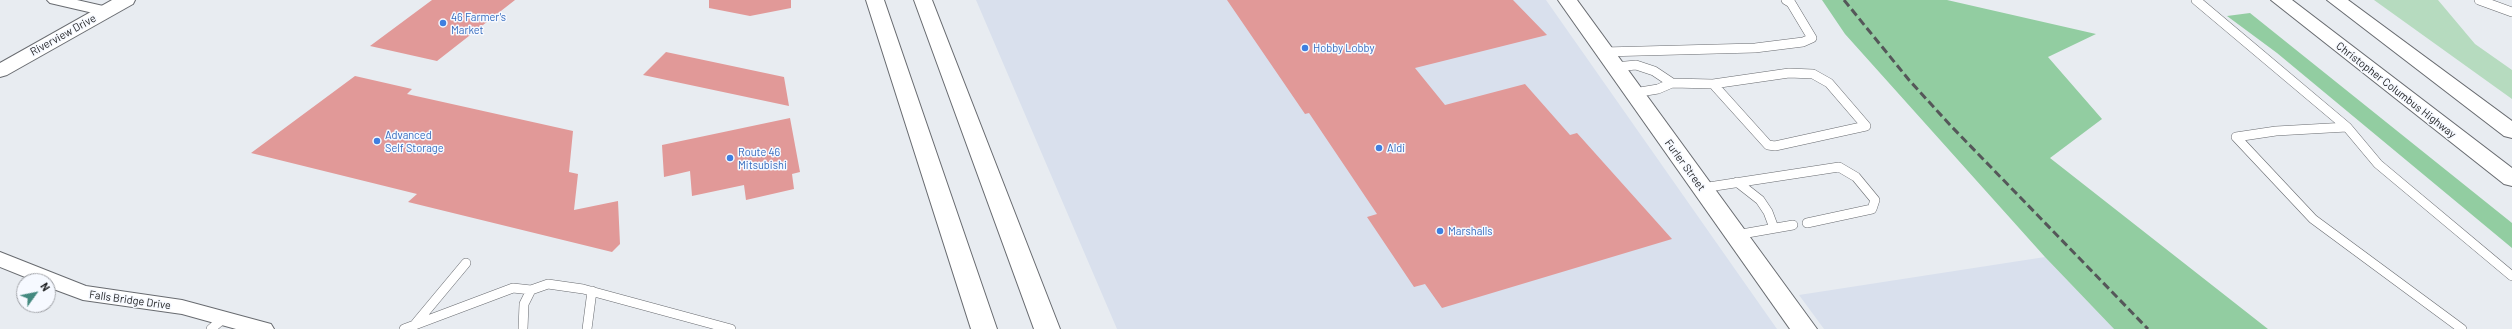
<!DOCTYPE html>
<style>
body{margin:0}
#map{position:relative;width:2512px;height:329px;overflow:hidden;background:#e8ecf1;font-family:Barlow,sans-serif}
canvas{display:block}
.north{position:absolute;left:16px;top:273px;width:40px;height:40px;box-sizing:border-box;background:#f6f9ff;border:1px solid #a0a2a7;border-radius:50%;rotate:57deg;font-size:11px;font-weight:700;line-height:16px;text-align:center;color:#1f2022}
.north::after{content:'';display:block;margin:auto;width:14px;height:18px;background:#43897f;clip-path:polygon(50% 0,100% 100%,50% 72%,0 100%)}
</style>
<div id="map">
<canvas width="2512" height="329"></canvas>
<div class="north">N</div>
</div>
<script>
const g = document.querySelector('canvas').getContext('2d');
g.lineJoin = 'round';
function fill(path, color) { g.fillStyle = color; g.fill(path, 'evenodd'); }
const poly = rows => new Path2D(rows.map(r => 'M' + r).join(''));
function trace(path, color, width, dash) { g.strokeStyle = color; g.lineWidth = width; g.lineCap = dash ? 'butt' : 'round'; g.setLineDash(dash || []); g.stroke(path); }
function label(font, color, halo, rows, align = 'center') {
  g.font = font + ' Barlow,sans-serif'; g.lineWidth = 3; g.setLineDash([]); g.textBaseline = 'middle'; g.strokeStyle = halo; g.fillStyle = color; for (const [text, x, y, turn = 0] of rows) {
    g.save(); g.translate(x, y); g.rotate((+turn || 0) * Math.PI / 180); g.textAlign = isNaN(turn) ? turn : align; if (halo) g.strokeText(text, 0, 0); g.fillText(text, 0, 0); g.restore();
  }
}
fill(poly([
 [976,0,1546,0,1777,329,1117,329],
 [2045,257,2114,329,1824,329,1799,295]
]), '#d9e0ed');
fill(poly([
 [2374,0,2438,0,2475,44,2512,70,2512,99]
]), '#b6dbbf');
fill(poly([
 [1822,0,1947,0,2096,34,2048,57,2102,119,2050,158,2268,329,2114,329,2045,257,1845,34],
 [2250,13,2512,223,2512,248,2277,53,2227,16]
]), '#92cda1');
fill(poly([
 [432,0,515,0,437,61,370,46],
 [709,0,791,0,791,8,750,16,709,8],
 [1227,0,1513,0,1547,35,1415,68,1445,105,1525,84,1570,135,1577,133,1672,239,1442,308,1425,284,1414,287,1367,217,1377,214,1309,113,1305,114],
 [666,52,784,77,789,106,643,75],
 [355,76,412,89,407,94,573,131,569,172,578,174,574,210,618,201,620,244,612,252,408,202,417,194,251,153],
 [790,118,800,172,792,174,794,189,746,200,744,185,692,196,690,171,664,177,662,145]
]), '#e19998');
const service = poly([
 [2196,0,2347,127,2276,131,2236,137,2313,219,2462,329],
 [2479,0,2512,12],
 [1604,52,1755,48,1803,42,1812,38,1791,3,1786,0],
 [1615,67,1636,65,1654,71,1672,83,1658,89,1634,93],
 [1789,73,1813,74,1829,83,1866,126,1775,146,1768,145,1713,84,1789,73],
 [1672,83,1713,84],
 [2347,127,2378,164,2512,276],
 [1737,182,1760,200,1768,212,1774,228],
 [1702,188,1839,167,1856,177,1875,200,1872,209,1807,223],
 [1736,235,1793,225],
 [416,323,466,263],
 [211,329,224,318],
 [404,329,513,288,531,290],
 [523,329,524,304,531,290,548,284,583,289,731,329],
 [587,329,592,291]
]);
const minor = poly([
 [47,0,77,0,112,8,114,11,106,16,50,3,47,0],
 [0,252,86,286,182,300,271,324,274,329,236,329,182,314,83,300,48,287,48,281,35,281,0,267,0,252]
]);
const tertiary = poly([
 [1558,0,1577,0,1817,329,1790,329,1558,0]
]);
const secondary = poly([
 [112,0,135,0,133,4,7,75,0,77,0,63,112,0]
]);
const trunk = poly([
 [866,0,884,0,997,329,971,329,866,0],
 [914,0,932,0,1060,329,1034,329,914,0]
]);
const motorway = poly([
 [2271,0,2292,0,2512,168,2512,186,2504,184,2271,0],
 [2327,0,2348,0,2512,121,2512,138,2504,136,2327,0]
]);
trace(service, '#686b70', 10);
trace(minor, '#686b70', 2);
trace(tertiary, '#686b70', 2);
trace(secondary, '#686b70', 2);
trace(trunk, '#686b70', 2);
trace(motorway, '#686b70', 2);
trace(service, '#fff', 9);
fill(minor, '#fff');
fill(tertiary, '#fff');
fill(secondary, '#fff');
fill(trunk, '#fff');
fill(motorway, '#fff');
trace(poly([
 [1844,0,1909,80,1951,126,2148,329]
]), '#555759', 3, [8, 4]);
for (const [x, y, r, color] of [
 [443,23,4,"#3f7fe0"],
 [1305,48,4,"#3f7fe0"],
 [377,141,4,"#3f7fe0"],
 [1379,148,4,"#3f7fe0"],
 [730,158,4,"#3f7fe0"],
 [1440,231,4,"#3f7fe0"]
]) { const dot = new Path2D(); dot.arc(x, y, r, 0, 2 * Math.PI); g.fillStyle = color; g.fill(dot); trace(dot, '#f6f9ff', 1.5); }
label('11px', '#366cbe', '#f6f9ff', [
 ["46 Farmer's",451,17],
 ["Market",451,30],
 ["Hobby Lobby",1313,48],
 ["Advanced",385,135],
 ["Self Storage",385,148],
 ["Aldi",1387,148],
 ["Route 46",738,152],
 ["Mitsubishi",738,165],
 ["Marshalls",1448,231]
], 'left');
label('11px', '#1f2022', '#f6f9ff', [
 ["Riverview Drive",63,35,-29],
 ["Christopher Columbus Highway",2396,90,38],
 ["Furler Street",1685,165,54],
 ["Falls Bridge Drive",130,300,8]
]);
</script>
